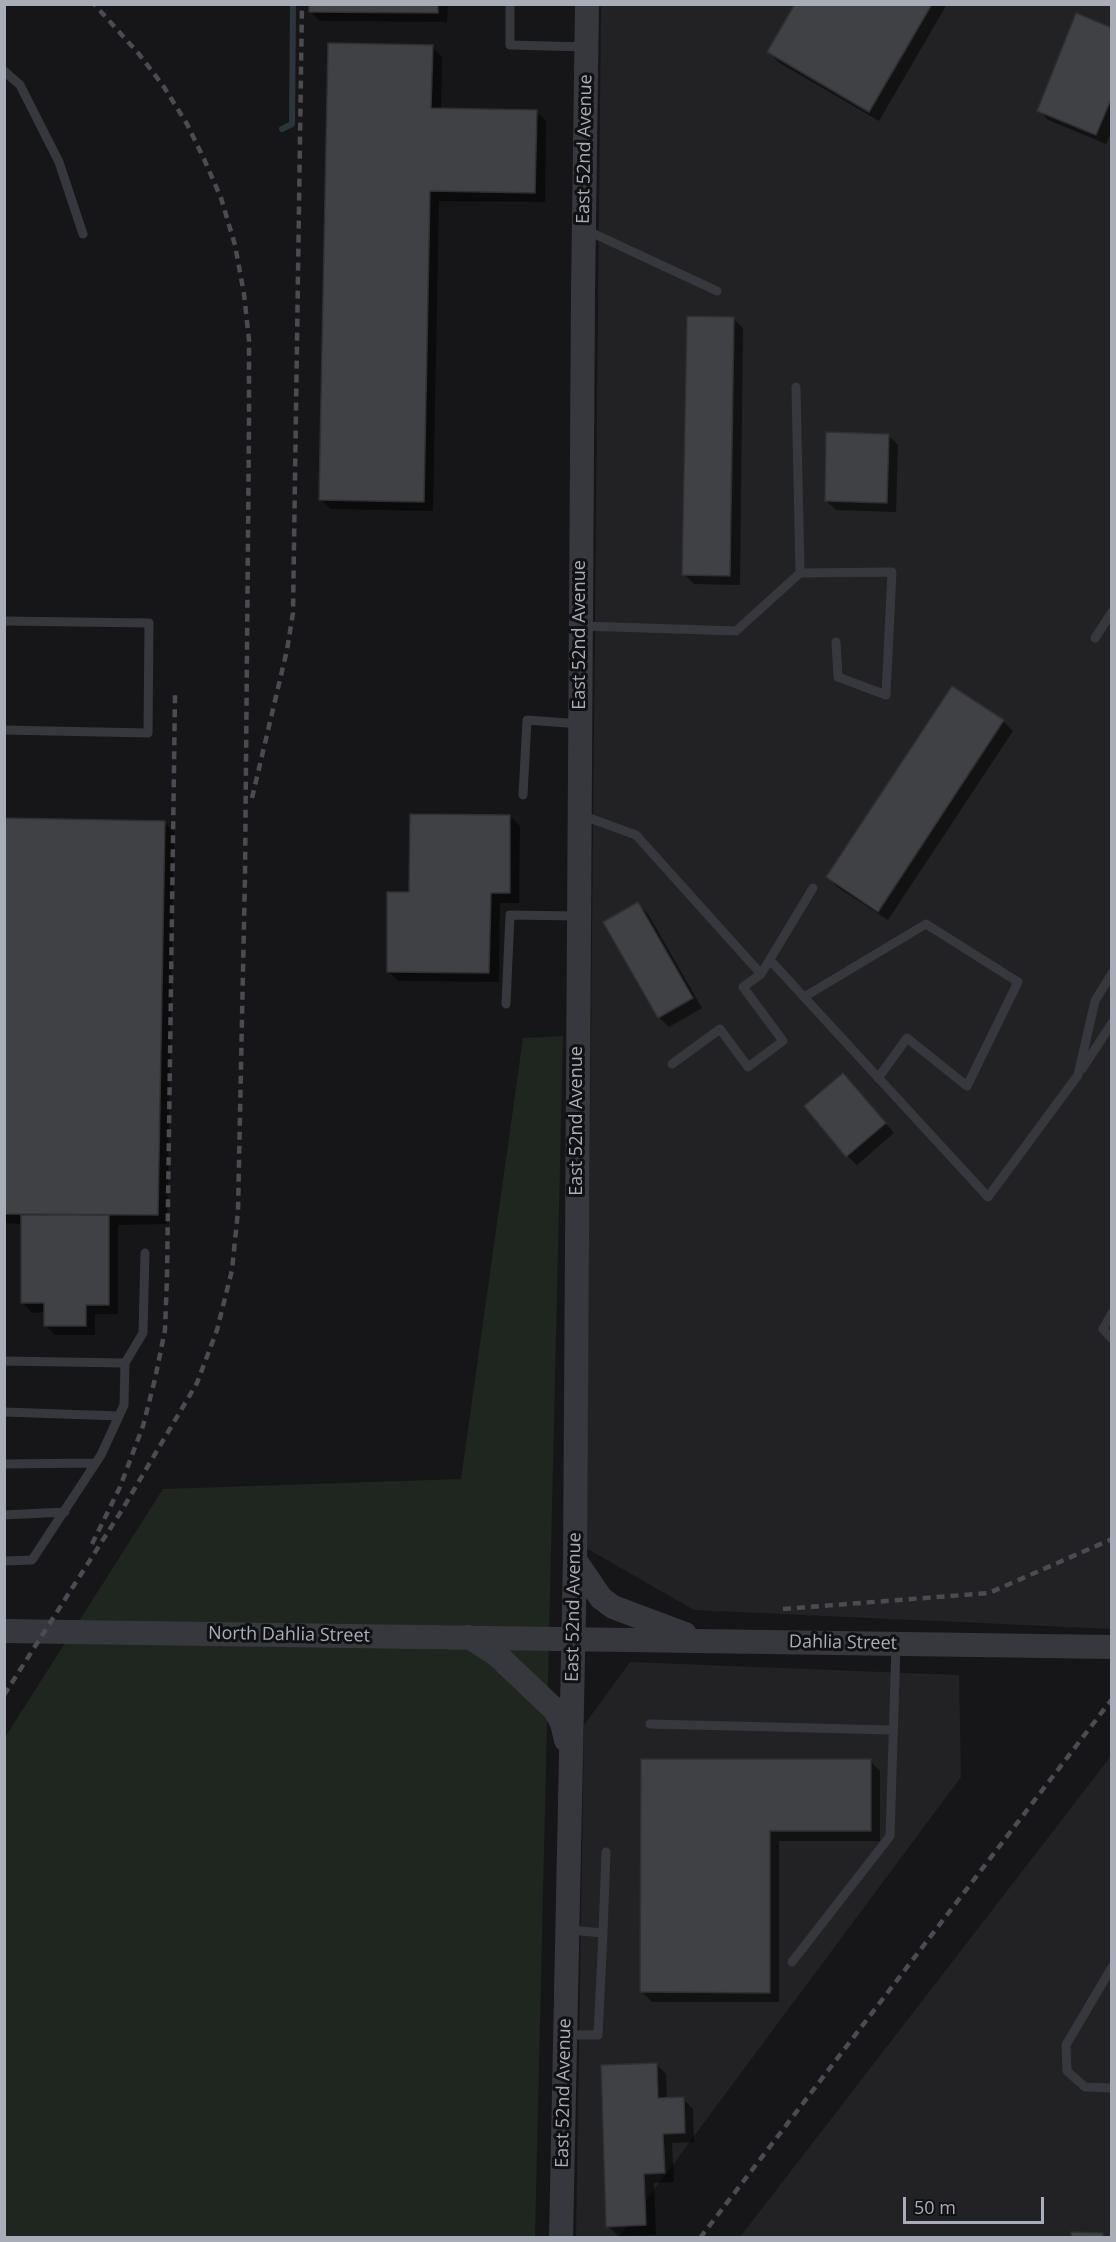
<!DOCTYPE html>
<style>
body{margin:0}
#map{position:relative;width:1116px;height:2242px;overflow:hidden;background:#161618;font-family:"Open Sans",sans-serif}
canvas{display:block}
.frame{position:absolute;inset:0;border:6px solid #a8adb8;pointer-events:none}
.scale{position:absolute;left:903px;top:2197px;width:141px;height:27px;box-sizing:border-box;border:3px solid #a8adb8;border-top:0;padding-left:8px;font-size:18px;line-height:21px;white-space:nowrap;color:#a8adb8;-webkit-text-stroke:4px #111113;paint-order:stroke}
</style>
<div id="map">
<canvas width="1116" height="2242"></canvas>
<div class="frame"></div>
<div class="scale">50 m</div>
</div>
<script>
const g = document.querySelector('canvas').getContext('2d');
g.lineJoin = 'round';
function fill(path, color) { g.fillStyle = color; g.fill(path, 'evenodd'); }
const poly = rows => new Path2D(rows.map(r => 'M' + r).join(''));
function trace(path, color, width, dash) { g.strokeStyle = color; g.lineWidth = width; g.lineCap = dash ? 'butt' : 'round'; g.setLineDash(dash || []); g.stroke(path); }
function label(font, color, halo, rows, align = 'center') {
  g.font = font + ' "Open Sans",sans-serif'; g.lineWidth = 6; g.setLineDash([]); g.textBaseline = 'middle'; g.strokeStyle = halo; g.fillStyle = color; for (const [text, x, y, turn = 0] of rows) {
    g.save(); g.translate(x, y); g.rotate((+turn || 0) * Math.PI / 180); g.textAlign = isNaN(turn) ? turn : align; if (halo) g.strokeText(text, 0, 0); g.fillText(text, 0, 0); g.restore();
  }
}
fill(poly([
 [601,5,1111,5,1111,1629,694,1610,586,1548],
 [630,1662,959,1675,961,1777,619,2237,576,2238,584,1725],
 [1111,1756,1111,2237,740,2237]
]), '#222225');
fill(poly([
 [563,1036,535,2237,5,2237,4,1739,163,1489,461,1479,523,1038]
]), '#1e261f');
fill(poly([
 [311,4,448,4,447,22,320,21,310,11],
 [797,4,947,4,879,121,778,62,769,52],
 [1112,29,1112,130,1106,144,1048,120,1039,110],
 [432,47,442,57,441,110,536,112,546,121,545,202,439,201,433,511,331,509,321,500],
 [734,319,743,328,740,585,694,584,684,574],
 [888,435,898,445,896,512,836,510,826,501],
 [1003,721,1013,731,888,920,837,887,828,877],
 [510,816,520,826,519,903,500,903,499,982,398,981,388,971,411,894],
 [4,820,164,822,174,832,167,1224,118,1225,118,1314,95,1314,95,1335,55,1335,45,1325,45,1312,32,1313,23,1303,22,1224,4,1223],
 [638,904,648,914,702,1008,669,1027,659,1017],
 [852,1084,894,1133,857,1165,847,1156],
 [642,1760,870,1761,880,1771,880,1841,779,1841,779,2002,652,2002,642,1992],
 [656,2064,666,2074,667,2099,683,2099,693,2109,694,2142,672,2143,674,2182,654,2183,656,2235,618,2236,608,2226]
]), '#0007');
trace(poly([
 [282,129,292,124,293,4]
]), '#2c353c', 6);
const building = poly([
 [309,4,438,4,438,13,309,12,309,4],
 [795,4,932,4,869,112,767,52,795,4],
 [1076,13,1112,28,1112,97,1096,135,1037,111,1076,13],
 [328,43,433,45,431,108,537,110,535,193,430,191,424,502,319,500,328,43],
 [687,316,734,317,730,576,682,575,687,316],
 [826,432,889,434,887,503,825,501,826,432],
 [952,686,1004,720,878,912,826,877,952,686],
 [410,814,510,815,510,893,491,893,489,973,387,972,387,892,409,892,410,814],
 [4,818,165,821,158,1215,4,1214,4,818],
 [638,902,693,998,658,1018,603,922,638,902],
 [843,1073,886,1123,846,1157,804,1106,843,1073],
 [21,1215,109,1215,109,1305,86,1305,86,1326,44,1326,44,1303,21,1303,21,1215],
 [641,1759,871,1759,871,1831,770,1831,770,1993,640,1992,641,1759],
 [657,2063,658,2098,684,2097,685,2133,663,2134,665,2173,644,2174,646,2225,606,2227,601,2065,657,2063],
 [1071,2232,1103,2233,1103,2238,1071,2238,1071,2232]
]);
fill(building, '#404145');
trace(building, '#303034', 1.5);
trace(poly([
 [510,4,510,45,586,47],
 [4,71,20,85,59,162,83,234],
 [586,230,717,291],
 [800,573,892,572,886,695,838,677,836,642],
 [4,621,149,623,148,733,4,730],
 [583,626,736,631,800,573,796,387],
 [1095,638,1112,612],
 [523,795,527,720,580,724],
 [581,815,636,835,761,974,813,888],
 [770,960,988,1197,1078,1075,1095,1001,1112,973],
 [804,997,926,924,1018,982,967,1086,907,1038,878,1078],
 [506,1004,510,915,579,916],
 [672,1064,720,1029,748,1067,783,1041,743,987,761,974],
 [1082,1069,1112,1023],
 [1112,1313,1103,1329,1112,1339],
 [4,1361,125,1363,124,1405,101,1455,32,1560,4,1561],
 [125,1363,143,1333,145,1253],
 [4,1412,119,1416],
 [4,1464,95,1463],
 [4,1515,65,1512],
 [650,1724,893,1730],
 [570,1930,603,1933,606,1852],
 [792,1962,890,1836,896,1646],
 [1112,1967,1066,2045,1067,2071,1085,2087,1112,2088],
 [565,2035,598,2035,603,1933]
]), '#37383d', 9);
trace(poly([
 [575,1560,601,1598,613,1607,685,1634],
 [4,1631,1112,1647],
 [469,1637,497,1655,555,1710,562,1723,566,1740],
 [561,2238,575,1560,583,293,587,4]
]), '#37383d', 24);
trace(poly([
 [252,798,287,650,293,613,302,4],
 [92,1544,120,1487,143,1426,155,1379,165,1330,167,1277,175,694],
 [783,1609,989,1593,1112,1539],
 [4,1695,122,1510,197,1383,217,1330,232,1270,238,1211,245,876,249,424,249,340,244,294,235,245,221,198,204,159,187,124,164,87,139,54,94,4],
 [700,2238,1112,1699]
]), '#4a4c52', 4.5, [8, 6]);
label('18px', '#a8adb8', '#111113', [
 ["East 52nd Avenue",585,149,-89],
 ["East 52nd Avenue",580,635,-90],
 ["East 52nd Avenue",577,1121,-90],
 ["East 52nd Avenue",574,1607,-89],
 ["North Dahlia Street",289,1635,1],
 ["Dahlia Street",843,1643,1],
 ["East 52nd Avenue",564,2093,-89]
]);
</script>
